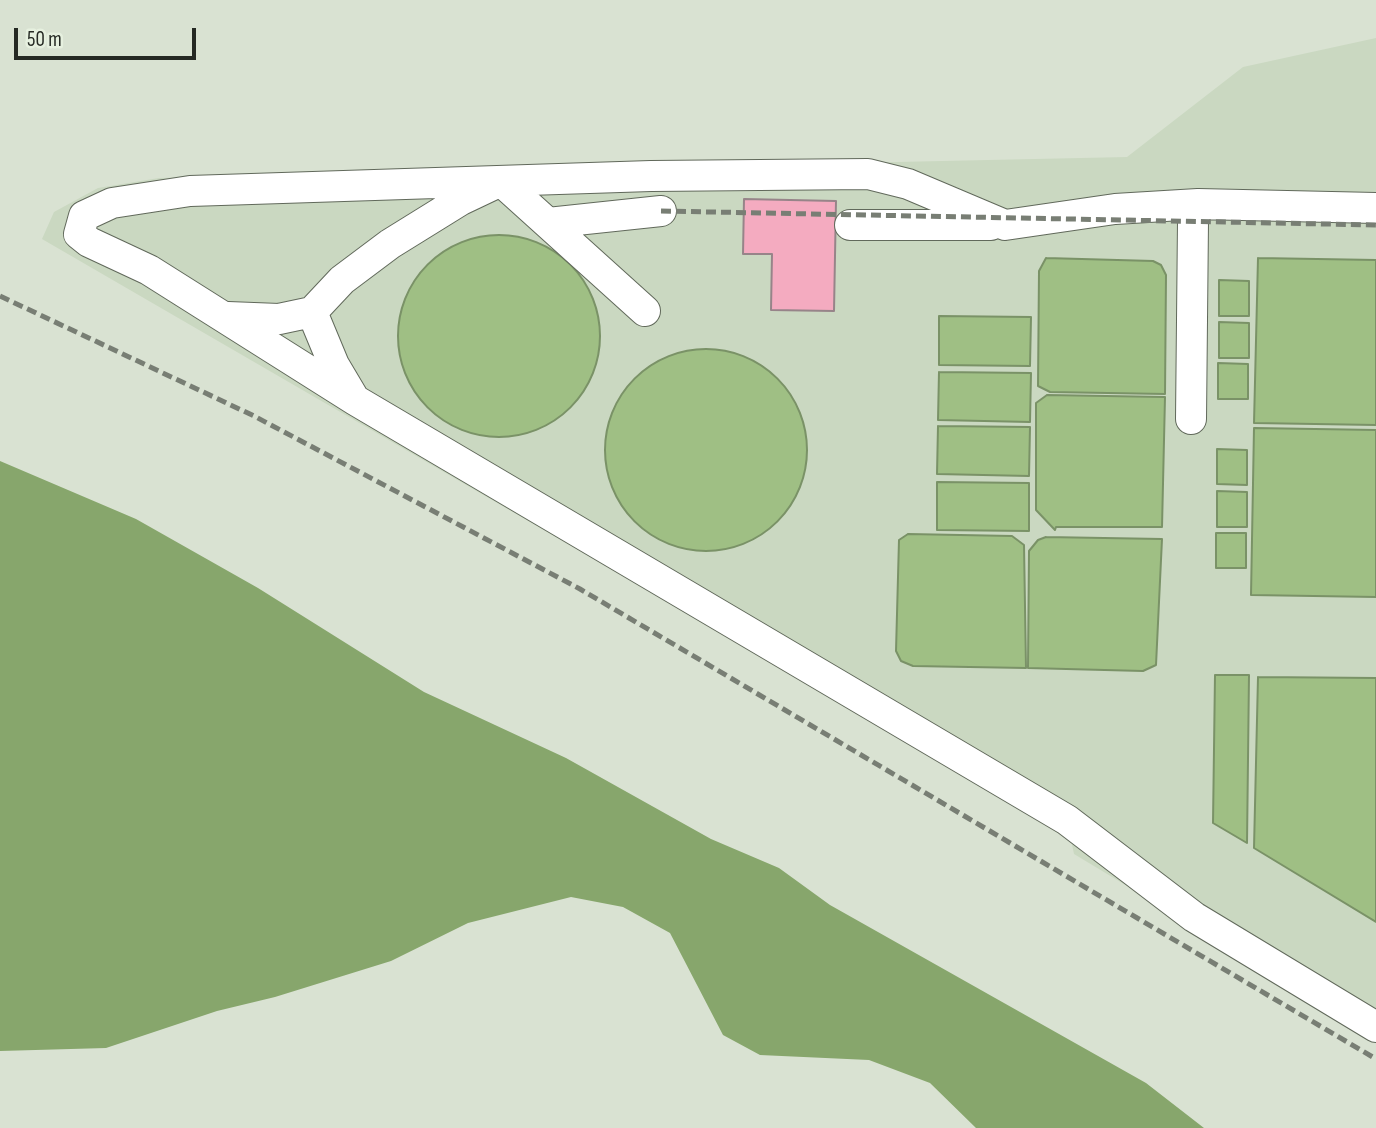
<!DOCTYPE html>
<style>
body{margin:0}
#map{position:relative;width:1376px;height:1128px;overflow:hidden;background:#d9e2d2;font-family:"Sofia Sans Condensed",sans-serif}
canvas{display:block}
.scale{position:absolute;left:14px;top:28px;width:182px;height:32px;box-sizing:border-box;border:4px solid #252923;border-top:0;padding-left:9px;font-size:21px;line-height:24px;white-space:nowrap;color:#252923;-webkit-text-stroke:5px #e6f0df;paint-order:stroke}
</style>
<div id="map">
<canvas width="1376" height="1128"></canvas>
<div class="scale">50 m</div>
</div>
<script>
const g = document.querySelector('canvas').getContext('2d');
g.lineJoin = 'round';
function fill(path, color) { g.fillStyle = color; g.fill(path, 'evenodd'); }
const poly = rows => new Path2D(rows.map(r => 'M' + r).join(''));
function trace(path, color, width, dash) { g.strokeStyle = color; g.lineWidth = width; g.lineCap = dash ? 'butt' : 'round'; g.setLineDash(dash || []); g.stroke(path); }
fill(poly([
 [1376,38,1376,1036,1074,854,1070,835,42,239,54,212,98,188,159,178,1127,157,1243,67]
]), '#cad8c1');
fill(poly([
 [0,461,136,519,258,588,424,692,566,758,711,839,779,868,830,905,1146,1083,1204,1128,976,1128,930,1083,869,1060,760,1055,723,1035,670,933,623,907,571,897,468,923,391,961,275,997,217,1011,106,1048,0,1051]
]), '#87a66c');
const water = poly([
 '398 336a101 101 0 1 1 202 0a101 101 0 1 1-202 0Z',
 [1046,258,1153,261,1161,265,1166,275,1165,394,1050,392,1038,386,1039,271,1046,258],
 [1258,258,1376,260,1376,425,1254,423,1258,258],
 [1219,280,1249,281,1249,316,1219,316,1219,280],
 [939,316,1031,317,1030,366,939,365,939,316],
 [1219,322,1249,323,1249,358,1219,358,1219,322],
 '605 450a101 101 0 1 1 202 0a101 101 0 1 1-202 0Z',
 [1218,363,1248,364,1248,399,1218,399,1218,363],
 [939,372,1031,373,1030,422,938,420,939,372],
 [1047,395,1165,397,1162,527,1056,527,1055,530,1036,510,1036,403,1047,395],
 [938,426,1030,427,1029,476,937,474,938,426],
 [1254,428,1376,430,1376,597,1251,595,1254,428],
 [1217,449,1247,450,1247,485,1217,484,1217,449],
 [937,482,1029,483,1029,531,937,530,937,482],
 [1217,491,1247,492,1247,527,1217,527,1217,491],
 [1216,533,1246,533,1246,568,1216,568,1216,533],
 [908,534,1012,536,1024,545,1026,668,913,666,901,661,896,651,899,540,908,534],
 [1046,537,1162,539,1156,665,1143,671,1028,668,1029,551,1038,540,1046,537],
 [1215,675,1249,675,1247,843,1213,823,1215,675],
 [1258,677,1376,678,1376,922,1254,848,1258,677]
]);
fill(water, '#9fbf84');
trace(water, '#7a9267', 2);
const building = poly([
 [744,199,836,201,834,311,771,310,772,254,743,254,744,199]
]);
fill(building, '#f4abc0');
trace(building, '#978489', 2);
const minor = poly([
 [1376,208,1198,204,1115,209,1005,225,908,184,868,174,651,176,190,191,112,203,84,216,79,234,89,242,149,270,355,400,1067,820,1194,917,1376,1027],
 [548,223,661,211],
 [850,225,991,225],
 [312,312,334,365,353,397],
 [228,317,279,319,312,312,342,280,390,244,461,200,501,181,645,311],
 [1191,419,1193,221,1198,204]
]);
trace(minor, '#61695b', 32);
trace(minor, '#fff', 30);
trace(poly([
 [661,211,1376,225],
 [0,296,254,416,580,589,1376,1059]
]), '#787e74', 5, [10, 5]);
</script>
